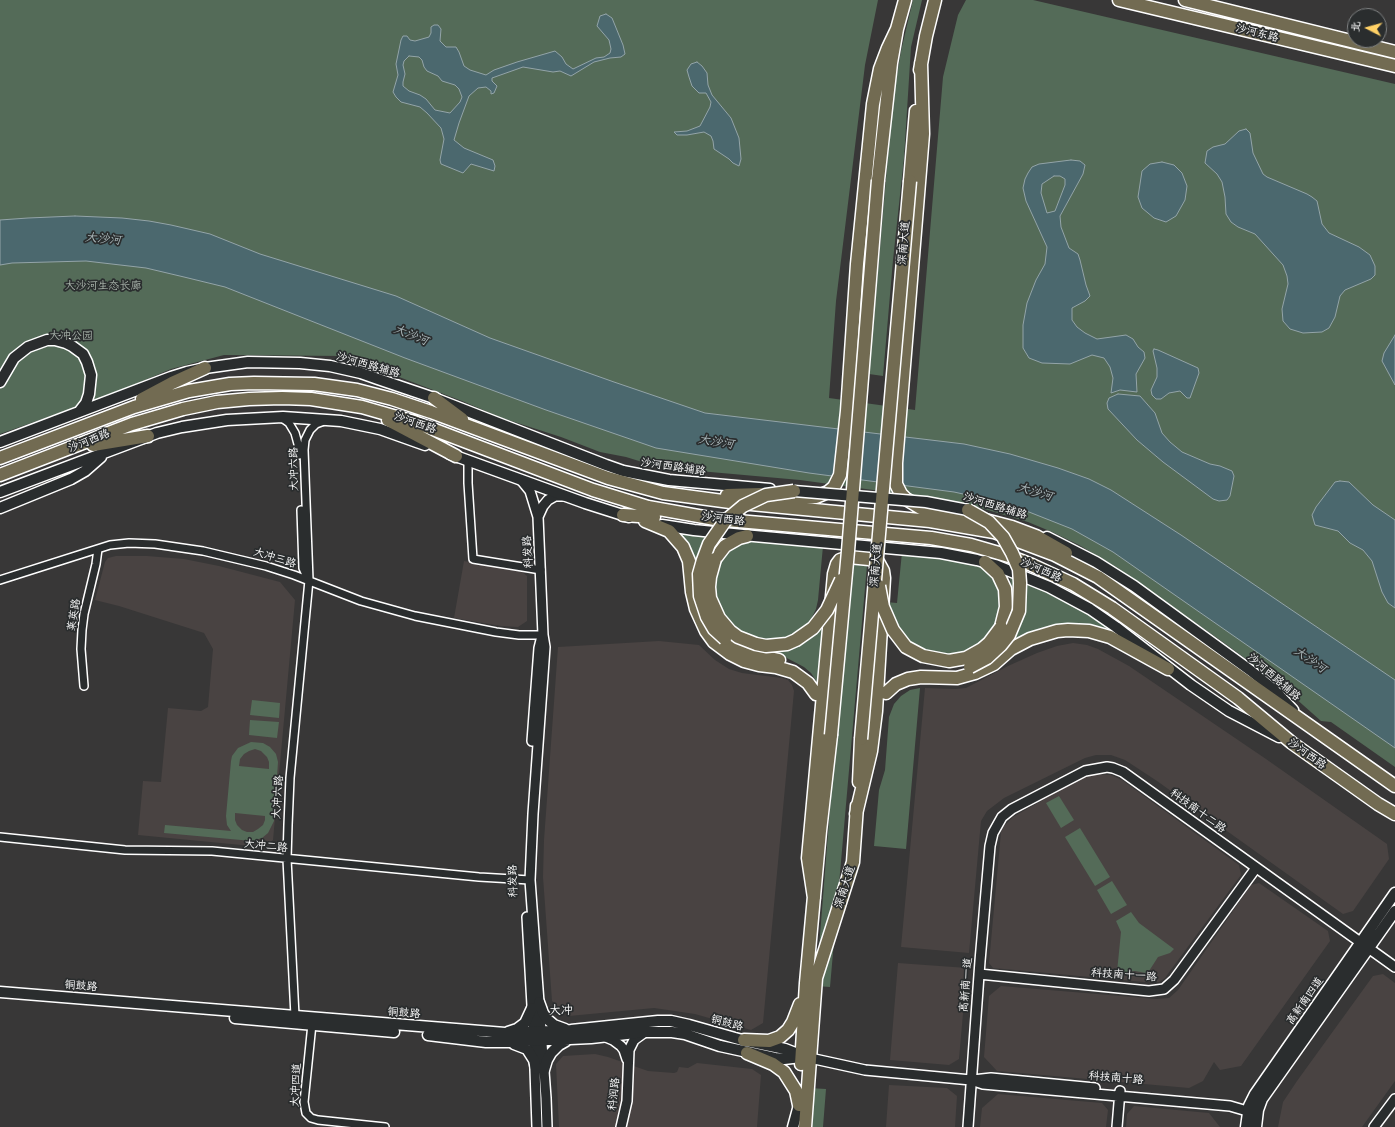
<!DOCTYPE html>
<meta charset="utf-8">
<style>
body{margin:0}
#map{position:relative;width:1395px;height:1127px;overflow:hidden;background:#383737;font-family:"Comic Neue","LXGW WenKai TC",sans-serif}
canvas{display:block}
.north{position:absolute;left:1347px;top:8px;width:40px;height:40px;box-sizing:border-box;background:#2a2d2e;border:1px solid #7f8182;border-radius:50%;rotate:276deg;font-size:11px;font-weight:700;line-height:16px;text-align:center;color:#fff}
.north::after{content:'';display:block;margin:auto;width:14px;height:18px;background:#ffd166;clip-path:polygon(50% 0,100% 100%,50% 72%,0 100%)}
</style>
<div id="map">
<canvas width="1395" height="1127"></canvas>
<div class="north">北</div>
</div>
<script>
const g = document.querySelector('canvas').getContext('2d');
g.lineJoin = 'round';
function fill(path, color) { g.fillStyle = color; g.fill(path, 'evenodd'); }
const poly = rows => new Path2D(rows.map(r => 'M' + r).join(''));
function trace(path, color, width, dash) { g.strokeStyle = color; g.lineWidth = width; g.lineCap = dash ? 'butt' : 'round'; g.setLineDash(dash || []); g.stroke(path); }
function label(font, color, halo, rows, align = 'center') {
  g.font = font + ' "Comic Neue","LXGW WenKai TC",sans-serif'; g.lineWidth = 3.5; g.setLineDash([]); g.textBaseline = 'middle'; g.strokeStyle = halo; g.fillStyle = color; for (const [text, x, y, turn = 0] of rows) {
    g.save(); g.translate(x, y); g.rotate((+turn || 0) * Math.PI / 180); g.textAlign = isNaN(turn) ? turn : align; if (halo) g.strokeText(text, 0, 0); g.fillText(text, 0, 0); g.restore();
  }
}
fill(poly([
 [116,556,147,556,184,559,219,566,280,582,295,600,273,840,262,847,138,835,143,781,161,782,168,708,201,711,208,707,213,649,204,633,119,606,95,600,105,562,108,558],
 [464,561,521,571,527,576,527,621,518,627,501,626,454,618],
 [659,641,699,645,715,660,729,669,742,673,782,678,788,680,792,685,794,691,763,1023,751,1030,695,1014,654,1008,569,1016,552,1001,543,877,544,840,558,647],
 [1073,643,1087,645,1098,649,1129,666,1266,759,1387,844,1389,859,1353,911,1343,914,1157,781,1125,760,1111,755,1096,755,1085,758,1004,798,987,811,981,821,969,953,901,947,925,688,955,689,966,688,1008,666,1037,653,1057,646],
 [1095,774,1111,775,1122,780,1239,865,1241,875,1170,971,1165,978,1159,982,1144,982,993,968,989,963,1001,832,1004,826,1013,817,1060,790,1089,775],
 [1259,883,1328,931,1330,941,1241,1066,1220,1070,1214,1062,1203,1081,1189,1088,997,1071,984,1057,989,996,1001,986,1145,998,1156,999,1169,998,1178,990,1251,885],
 [898,963,967,968,959,1059,949,1065,890,1060],
 [1383,974,1395,983,1395,1081,1362,1127,1278,1127,1283,1102,1297,1081,1373,976],
 [595,1054,608,1057,648,1071,674,1073,677,1072,679,1067,688,1068,697,1063,752,1069,761,1075,757,1127,559,1127,556,1064,563,1056],
 [889,1085,947,1088,957,1096,955,1127,886,1127],
 [998,1094,1102,1103,1108,1110,1106,1127,980,1127,982,1108],
 [1134,1106,1209,1113,1220,1127,1126,1127,1127,1114]
]), '#494342');
fill(poly([
 [0,0,878,0,865,65,836,301,829,398,915,410,943,77,958,15,966,0,1033,0,1395,84,1395,767,1331,722,1321,721,1276,681,1220,640,1118,568,1079,545,1052,532,1028,522,974,506,917,496,800,480,688,470,652,465,626,457,600,452,561,437,502,418,462,401,344,356,224,355,171,369,110,395,0,434],
 [913,0,922,0,911,47,904,158,893,260,883,376,869,374,893,98,901,51],
 [675,532,726,537,717,547,704,590],
 [759,540,823,546,818,600,816,609,811,619,802,629,781,640,767,641,751,638,737,631,725,619,717,603,714,584,721,558,727,551,745,541],
 [902,552,961,560,976,564,987,570,995,576,1003,592,999,621,992,633,971,651,950,657,916,650,899,631,886,602,897,603],
 [853,563,867,565,830,987,816,986,834,757],
 [1009,573,1061,596,1124,636,1104,628,1089,626,1062,624,1037,631,991,653,1005,636,1013,611,1013,596],
 [827,620,820,687,811,673,804,667,783,656,771,653,785,651,806,642,821,629],
 [920,688,906,849,874,846,879,790,885,770,889,717,894,704,901,696,910,690],
 [252,700,280,703,279,718,250,715],
 [250,720,279,722,277,738,249,735],
 [251,742,263,743,270,747,276,754,278,762,274,821,268,833,262,838,252,841,164,833,165,825,231,831,227,825,226,816,231,761,232,756,238,748],
 [255,749,261,751,267,757,269,762,269,769,239,766,240,759,244,754,249,751],
 [235,813,265,816,265,820,263,825,258,829,253,832,247,832,242,830,237,825,235,820],
 [1059,796,1074,820,1061,828,1046,803],
 [1080,828,1110,877,1095,886,1065,837],
 [1112,881,1127,905,1111,914,1097,890],
 [1131,912,1139,923,1174,949,1170,953,1158,957,1149,971,1146,973,1135,971,1123,973,1117,972,1121,932,1116,921],
 [809,1088,826,1089,823,1127,806,1127]
]), '#546b58');
const water = poly([
 [606,14,612,18,623,45,625,54,621,57,610,58,594,62,571,76,560,71,553,72,523,67,492,78,492,81,497,86,494,93,491,94,491,91,486,87,478,88,469,96,459,123,454,140,464,148,493,160,495,166,494,171,471,164,463,173,441,164,440,160,444,139,441,128,427,113,420,107,401,102,396,97,393,92,398,75,396,64,401,40,403,36,407,36,410,40,415,41,429,37,431,33,431,27,434,25,438,25,441,29,440,41,446,47,456,47,459,52,464,66,470,70,486,75,494,70,517,62,555,51,562,57,566,64,573,69,596,58,604,57,610,53,611,49,609,40,597,26,600,16,606,14],
 [409,56,419,57,422,60,424,67,427,71,438,76,442,81,455,85,459,89,462,97,460,102,450,113,435,110,426,99,420,95,409,91,403,86,403,82,405,74,403,65,404,61,409,56],
 [697,62,702,66,707,73,708,85,712,95,731,118,739,138,741,159,739,166,733,163,729,159,714,149,713,141,711,136,704,132,687,135,677,135,674,132,687,131,700,126,710,107,711,102,706,93,699,93,692,86,689,77,687,70,691,64,697,62],
 [1246,129,1250,133,1253,153,1263,174,1267,177,1307,194,1312,197,1317,201,1322,224,1329,233,1359,247,1370,255,1375,266,1375,275,1371,279,1345,290,1340,296,1335,317,1329,328,1322,332,1303,333,1290,329,1283,321,1282,309,1288,284,1287,276,1283,265,1255,234,1238,227,1231,222,1226,214,1225,197,1222,182,1217,174,1205,163,1207,151,1213,147,1225,144,1239,131,1246,129],
 [1071,160,1080,161,1085,165,1083,174,1060,216,1061,227,1069,248,1078,254,1080,260,1086,285,1090,296,1085,301,1072,308,1072,320,1077,327,1085,333,1097,339,1126,335,1133,339,1138,347,1144,352,1145,358,1136,374,1137,392,1120,390,1111,393,1113,378,1110,367,1104,358,1092,355,1070,364,1042,363,1029,358,1023,348,1023,325,1027,303,1036,280,1045,264,1047,247,1026,201,1023,188,1025,179,1028,173,1032,167,1039,164,1071,160],
 [1054,176,1060,176,1065,179,1065,185,1055,211,1047,213,1041,193,1042,184,1054,176],
 [1162,162,1174,165,1182,173,1187,186,1185,200,1176,216,1166,222,1154,218,1142,208,1138,197,1142,171,1150,164,1162,162],
 [75,216,122,218,149,221,171,225,210,234,260,254,396,296,490,338,614,382,705,413,964,444,1010,454,1058,468,1089,479,1111,490,1181,535,1395,680,1395,748,1113,552,1072,529,1029,512,995,501,954,492,809,473,656,448,546,410,405,358,225,287,184,277,146,268,86,261,12,263,0,265,0,220,28,218,75,216],
 [1395,335,1395,385,1382,361,1384,353,1395,335],
 [1154,349,1158,350,1198,368,1199,373,1190,398,1187,398,1180,391,1169,393,1161,399,1156,399,1152,395,1151,390,1157,377,1157,368,1153,351,1154,349],
 [1118,394,1140,396,1155,413,1162,433,1170,442,1182,452,1210,464,1220,466,1232,471,1234,476,1230,496,1227,500,1219,501,1213,499,1163,462,1137,440,1108,409,1107,403,1109,398,1118,394],
 [1340,481,1349,482,1373,505,1395,520,1395,608,1388,603,1382,592,1372,561,1363,550,1350,543,1338,531,1315,525,1312,515,1316,507,1335,482,1340,481]
]);
fill(water, '#4b686e');
trace(water, '#93a4a8', 1);
const minor = poly([
 [282,418,289,423,295,433,298,444,299,455],
 [468,460,468,483,473,559,541,570],
 [301,510,303,568,307,577],
 [0,580,110,545,129,543,155,544,203,551,266,566,294,575,361,601,415,616,496,632,519,635,543,635],
 [84,686,81,649,82,630,84,614,96,564,98,549],
 [0,837,125,850,212,851,479,877,530,880],
 [295,1016,287,859,288,825,290,778,309,580,304,450,305,440,310,430,316,424,324,421],
 [312,1024,304,1102,306,1113,311,1118,318,1120,385,1127]
]);
const tertiary = poly([
 [521,480,530,491,538,517,543,635,545,647,533,814,530,880,546,1098,547,1127],
 [538,517,543,506,548,500,555,496,565,496],
 [532,741,539,648,542,636],
 [527,917,534,1041,537,1127],
 [979,974,1149,991,1164,989,1174,980,1256,868],
 [606,1037,613,1040,621,1046,624,1050,627,1059],
 [810,1058,865,1070,971,1080,983,1084,1230,1106,1254,1113],
 [973,1080,991,1078,1095,1088],
 [621,1127,627,1101,629,1050,634,1040,645,1032],
 [968,1127,980,961,990,846,993,833,1002,817,1012,809,1085,771,1107,767,1113,768,1123,772,1395,967],
 [1117,1127,1120,1091],
 [1374,1127,1395,1099]
]);
const secondary = poly([
 [0,382,14,358,28,347,47,340,55,340,66,343,72,346,83,354,87,362,91,375,89,394,86,403,79,412],
 [0,442,171,377,187,372,205,368,248,362,300,363,330,366,361,373,378,379,434,398,606,465,623,471,669,480,770,489],
 [450,454,585,503,629,517],
 [0,492,157,433,182,427,227,420,283,417,341,421,380,429,425,445],
 [0,508,71,479,85,471,101,457],
 [662,525,694,530,743,535,941,553,977,560,995,565,1049,587,1090,609,1116,627,1191,685,1229,711,1279,737],
 [1047,537,1096,562,1134,586,1251,671,1273,689,1293,710],
 [0,992,505,1033,571,1030,658,1021,671,1021,689,1025,742,1040,785,1049,808,1058],
 [539,1002,543,1013,547,1019,554,1025,565,1029],
 [235,1018,394,1032],
 [508,1032,517,1029,525,1023,532,1008],
 [428,1035,486,1042,506,1042,591,1038,645,1032,672,1032,685,1034,720,1046,775,1058,784,1059,801,1057],
 [514,1044,527,1049,534,1060,536,1069],
 [544,1070,547,1060,551,1053,559,1045,566,1041],
 [793,1127,799,1105],
 [1246,1127,1249,1106,1255,1094,1395,893],
 [1256,1127,1258,1110,1262,1099,1395,911]
]);
const primary = poly([
 [1119,0,1395,66],
 [1185,0,1395,52],
 [921,63,923,134,896,463,896,484,901,494,906,499,921,508,927,510,970,516,1012,527,1036,536,1066,553],
 [920,70,926,36,935,0],
 [878,180,891,63,897,29,905,0],
 [910,181,916,111],
 [434,398,462,419],
 [142,399,172,383,205,368],
 [388,420,456,456],
 [93,445,148,436],
 [0,458,134,407,189,391,230,384,254,383,314,384,357,390,392,399,431,412,608,478,663,493,730,502,930,521,994,532,1055,555,1098,577,1395,786],
 [0,475,132,424,183,409,217,402,249,399,282,398,311,399,362,407,414,422,593,490,648,507,715,519,931,538,971,545,1009,556,1032,565,1073,584,1112,608,1238,698,1292,743,1378,804,1395,814],
 [727,495,761,494,803,498,816,497,828,492,834,487,840,475,847,411,857,264,873,104,880,69,888,48,897,29],
 [623,515,654,517],
 [645,521,669,531,683,547,689,561,692,592,696,609,706,631,714,642,730,654,744,661,759,665,776,667,793,672,808,683,816,694],
 [715,559,725,546,739,538,747,536],
 [985,562,998,574,1005,589,1006,607,1001,627],
 [725,639,733,646,747,653,779,660],
 [886,693,896,684,908,679,921,677,957,678,975,673,994,664,1011,649,1030,639,1057,631,1068,630,1089,631,1110,637,1168,669],
 [859,782,861,739],
 [814,898,808,858,834,574,837,564,840,560,849,557,869,559,878,562,883,571,884,578,876,711,871,751,856,814],
 [744,1040,769,1041,780,1037,788,1030,793,1022,800,1004],
 [747,1053,773,1064,784,1072,796,1091,799,1105],
 [801,1064,806,983,820,831,831,735],
 [805,1127,816,978,853,862,857,806]
]);
trace(minor, '#fff', 10);
trace(tertiary, '#fff', 12);
trace(secondary, '#fff', 13);
trace(primary, '#fff', 15);
trace(minor, '#2a2d2e', 7);
trace(tertiary, '#2a2d2e', 9);
trace(secondary, '#2a2d2e', 10);
trace(primary, '#726b52', 12);
const secondaryBridge = poly([
 [794,491,926,502,968,510]
]);
const primaryBridge = poly([
 [968,510,989,522,1003,537,1012,553,1019,569,1020,583,1019,611,1009,635,1001,645,987,658,970,667],
 [715,559,710,577,709,587,710,598,719,618,730,631,738,637,756,644,766,646,787,644,796,640,813,628,827,610,841,580],
 [879,586,883,607,893,630,906,647,923,656,949,661,966,658,982,649,989,643,1001,627],
 [725,639,714,629,707,617,700,596,699,574,703,560,709,544,725,521,743,506,766,495,794,491],
 [831,735,848,551,878,180],
 [861,739,910,181]
]);
trace(secondaryBridge, '#fff', 13, []);
trace(primaryBridge, '#fff', 15, []);
trace(secondaryBridge, '#2a2d2e', 10);
trace(primaryBridge, '#726b52', 12);
label('11px', '#fff', '#2a2d2e', [
 ["沙河东路",1257,33,14],
 ["深南大道",904,243,-85],
 ["沙河西路辅路",368,365,16],
 ["沙河西路",415,423,19],
 ["沙河西路",89,441,-22],
 ["沙河西路辅路",673,467,8],
 ["大冲六路",294,469,-91],
 ["沙河西路辅路",995,506,17],
 ["沙河西路",723,519,7],
 ["科发路",528,552,-93],
 ["大冲三路",275,558,17],
 ["深南大道",876,565,-85],
 ["沙河西路",1041,570,24],
 ["莱英路",74,615,-81],
 ["沙河西路辅路",1274,677,41],
 ["沙河西路",1307,754,36],
 ["大冲六路",278,797,-86],
 ["科技南十二路",1198,811,36],
 ["大冲二路",266,846,6],
 ["科发路",513,881,-91],
 ["深南大道",845,887,-72],
 ["科技南十一路",1124,975,4],
 ["高新南一道",966,985,-85],
 ["铜鼓路",81,986,5],
 ["高新南四道",1305,1001,-55],
 ["铜鼓路",404,1013,5],
 ["铜鼓路",727,1023,15],
 ["科技南十路",1116,1078,5],
 ["大冲四道",296,1085,-87],
 ["科润路",614,1094,-84]
]);
label('11px', '#aab5ac', '#2a2d2e', [
 ["大沙河生态长廊",103,286],
 ["大冲公园",71,336]
]);
label('italic 12px', '#aebbbe', '#2a2d2e', [
 ["大沙河",103,239,5],
 ["大沙河",411,335,22],
 ["大沙河",716,442,9],
 ["大沙河",1035,492,17],
 ["大沙河",1310,660,35]
]);
label('12px', '#fff', '#2a2d2e', [
 ["大冲",561,1011]
]);
</script>
